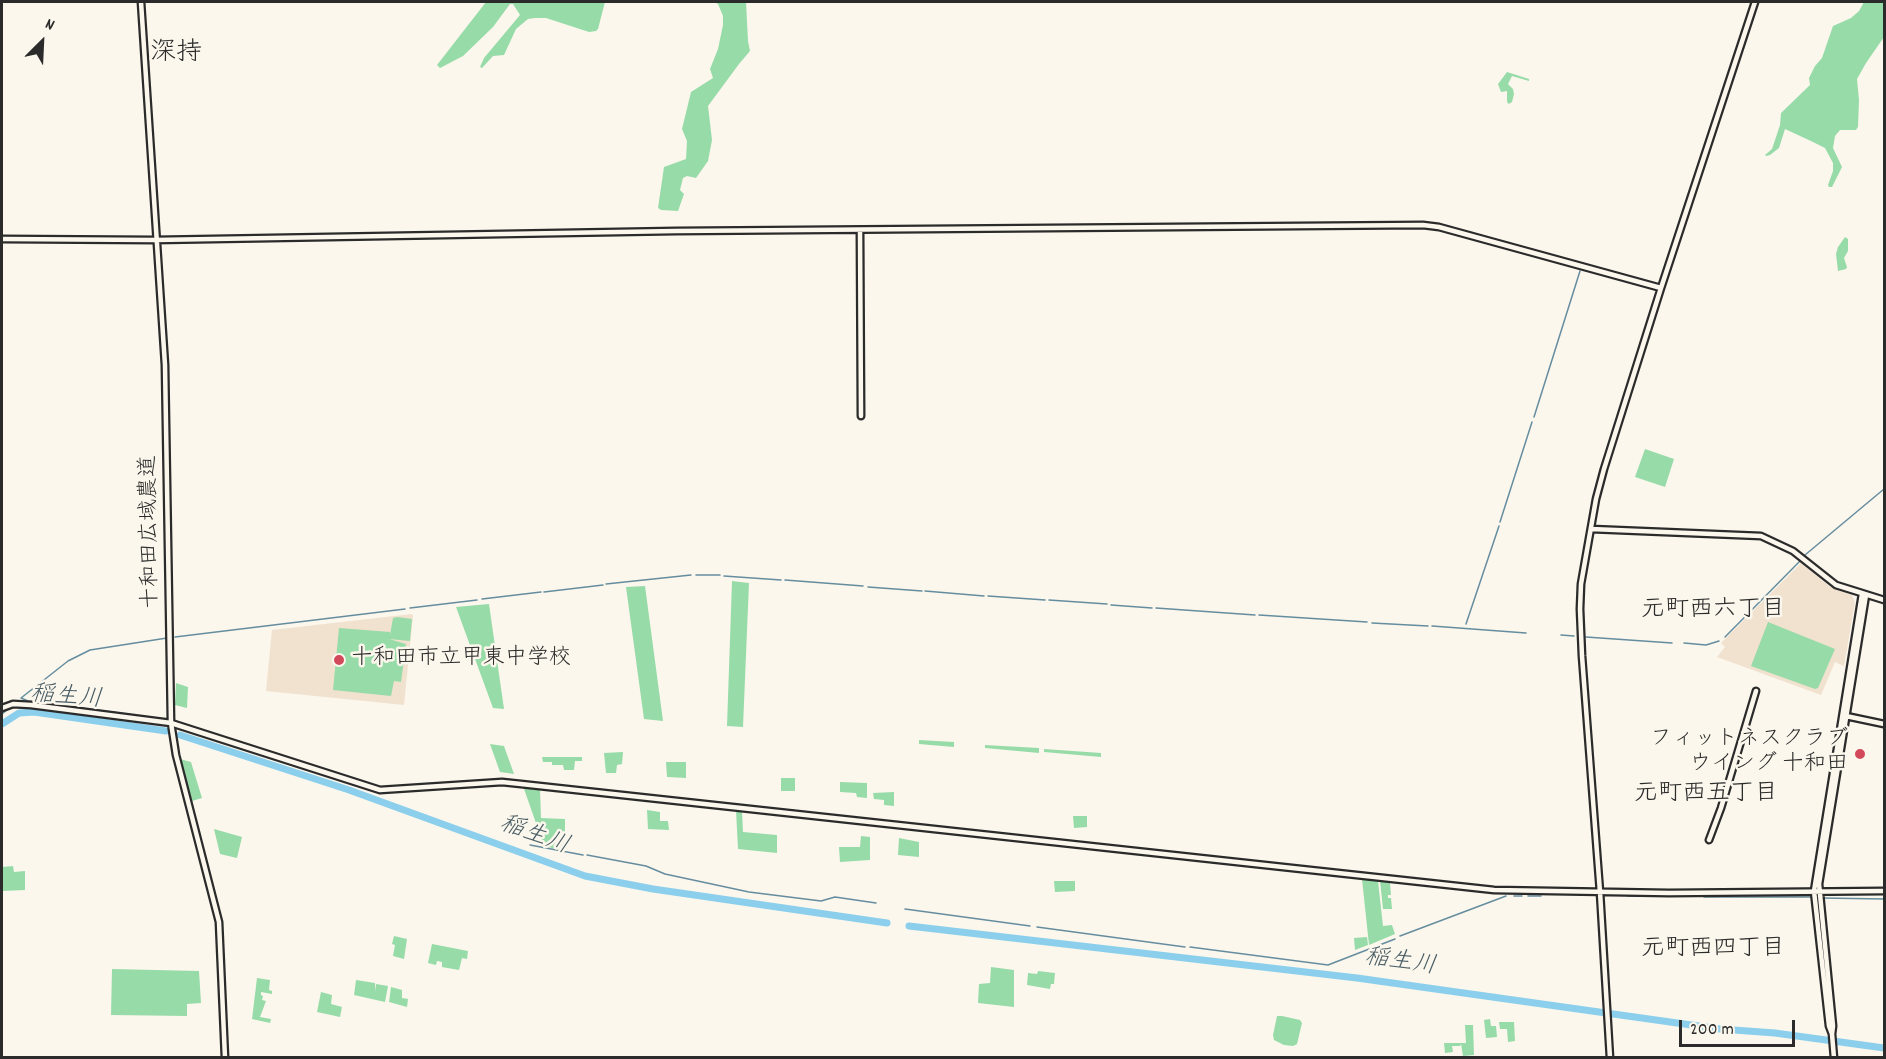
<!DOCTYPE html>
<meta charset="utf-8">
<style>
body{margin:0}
#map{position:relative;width:1886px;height:1059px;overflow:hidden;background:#fbf7ec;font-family:Dekko,sans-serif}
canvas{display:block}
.frame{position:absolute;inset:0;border:3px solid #2b2b2b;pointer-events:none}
.north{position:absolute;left:12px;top:12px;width:60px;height:60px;-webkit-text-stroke:4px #fbf7ec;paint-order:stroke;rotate:24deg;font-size:16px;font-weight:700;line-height:24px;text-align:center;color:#2b2b2b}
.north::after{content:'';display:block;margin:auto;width:21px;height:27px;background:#2b2b2b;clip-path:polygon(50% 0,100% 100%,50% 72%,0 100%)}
.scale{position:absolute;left:1679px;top:1020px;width:116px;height:27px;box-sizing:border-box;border:3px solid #2b2b2b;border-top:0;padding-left:8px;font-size:18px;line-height:21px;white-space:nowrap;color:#2b2b2b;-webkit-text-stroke:4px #fbf7ec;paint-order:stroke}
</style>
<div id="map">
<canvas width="1886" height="1059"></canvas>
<div class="frame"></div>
<div class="north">N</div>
<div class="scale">200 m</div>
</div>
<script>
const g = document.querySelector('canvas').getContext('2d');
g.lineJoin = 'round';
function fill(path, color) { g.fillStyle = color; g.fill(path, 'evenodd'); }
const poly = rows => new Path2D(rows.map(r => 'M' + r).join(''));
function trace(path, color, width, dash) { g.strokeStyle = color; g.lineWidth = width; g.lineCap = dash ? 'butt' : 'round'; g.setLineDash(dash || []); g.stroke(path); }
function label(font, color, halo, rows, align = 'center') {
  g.font = font + ' Dekko,"Klee One",sans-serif'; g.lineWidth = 5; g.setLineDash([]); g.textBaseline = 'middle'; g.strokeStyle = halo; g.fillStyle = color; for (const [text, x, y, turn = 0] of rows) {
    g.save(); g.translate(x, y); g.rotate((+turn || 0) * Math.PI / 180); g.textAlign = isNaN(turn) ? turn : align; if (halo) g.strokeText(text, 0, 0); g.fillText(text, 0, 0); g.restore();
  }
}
fill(poly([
 [1801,563,1829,586,1852,595,1855,602,1844,666,1835,662,1821,695,1717,657,1725,647,1721,643],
 [412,614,413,616,404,705,266,691,272,630]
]), '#f1e1cf');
fill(poly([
 [486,2,605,2,598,29,596,31,589,32,546,18,535,18,528,19,516,29,504,55,493,56,482,68,480,67,484,58,520,15,513,4,510,4,493,27,463,56,440,68,437,65],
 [714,2,746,2,748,41,750,51,739,64,708,106,712,140,708,161,696,178,687,176,683,178,680,190,684,194,678,211,661,210,658,208,664,167,686,159,687,141,682,129,691,92,713,78,710,69,718,49,723,25,723,16,718,4],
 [1864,2,1884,2,1884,37,1866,63,1857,79,1859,100,1858,127,1856,130,1840,130,1835,136,1833,148,1842,167,1832,187,1829,187,1828,185,1833,171,1833,163,1825,148,1813,142,1785,129,1779,148,1770,155,1766,156,1765,155,1772,149,1780,125,1781,113,1810,85,1809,78,1815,66,1822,58,1833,26,1851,18,1859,11],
 [1507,72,1529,79,1529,81,1512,76,1508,84,1513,89,1514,94,1512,102,1509,104,1507,102,1507,91,1501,92,1498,84],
 [1845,237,1848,239,1848,251,1844,258,1847,267,1846,269,1838,271,1836,254,1838,247],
 [1645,449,1674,459,1665,487,1635,477],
 [732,581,749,583,743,727,727,726],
 [645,586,663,721,644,719,626,587],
 [489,604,504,709,493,708,456,607],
 [397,617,412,619,410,641,389,639,406,644,401,682,394,681,391,696,333,690,339,628,390,632,390,635,393,618],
 [1768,622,1835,649,1818,688,1815,689,1751,666],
 [176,683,188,687,187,708,175,705],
 [919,740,954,742,954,747,919,744],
 [490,744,504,746,514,774,500,772],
 [985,745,1039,748,1039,753,985,748],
 [1044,749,1101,753,1101,757,1044,752],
 [623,752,622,764,617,765,616,773,606,773,604,753],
 [542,757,582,757,582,761,575,761,574,770,564,770,563,765,552,765,552,762,543,762],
 [180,759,191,762,202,798,192,801],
 [666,762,686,762,686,778,667,777],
 [781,778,795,778,795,791,781,791],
 [840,782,867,783,867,798,857,797,856,793,840,792],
 [523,786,540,789,541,818,565,819,565,851,544,846],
 [894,792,894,806,884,805,884,800,874,799,873,793],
 [647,810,660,812,660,821,668,821,669,830,648,829],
 [736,810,742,811,743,832,777,835,777,853,738,849],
 [1073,816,1087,816,1087,827,1074,828],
 [214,829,242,837,237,858,220,854],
 [861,836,870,837,870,860,840,862,839,847,860,847],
 [899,838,919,842,919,857,898,855],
 [13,866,14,872,25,871,25,890,2,891,2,867],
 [1362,879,1378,881,1383,926,1392,925,1395,934,1369,945],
 [1054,881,1075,881,1075,891,1055,892],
 [1380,881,1390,883,1391,895,1388,895,1388,898,1391,898,1392,909,1383,909],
 [394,936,407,939,404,959,393,956,395,945,392,944],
 [1367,937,1368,945,1355,950,1354,938],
 [432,944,468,951,467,959,462,958,459,970,442,967,442,962,437,961,436,965,428,963],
 [991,967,1014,970,1014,1007,978,1003,979,984,990,983],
 [112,969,199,971,201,1003,187,1004,187,1016,111,1015],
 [1038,971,1055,973,1054,984,1051,984,1050,989,1027,985,1028,973,1037,974],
 [257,978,270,980,269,990,272,991,272,994,261,992,261,995,263,996,262,1000,266,1001,260,1017,271,1019,270,1023,252,1019],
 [356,980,375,983,375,992,376,984,388,986,385,1002,354,995],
 [391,987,402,990,402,998,408,999,407,1007,389,1002],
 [321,992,332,995,331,1004,342,1007,340,1017,317,1012],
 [1277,1016,1282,1016,1300,1020,1302,1023,1297,1044,1293,1046,1284,1045,1274,1040,1273,1035],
 [1490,1019,1491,1026,1496,1026,1497,1037,1486,1038,1484,1020],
 [1499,1022,1514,1022,1515,1041,1508,1042,1507,1029,1500,1029],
 [1465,1025,1473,1025,1474,1055,1463,1056,1461,1044,1460,1046,1452,1046,1453,1052,1445,1053,1444,1043,1466,1043]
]), '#97dba8');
trace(poly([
 [1534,417,1580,271],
 [1500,522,1532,422],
 [1805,555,1884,489],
 [696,575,720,575],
 [724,576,781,580],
 [785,580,863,586],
 [606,584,691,575],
 [868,587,922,591],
 [925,591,984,596],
 [544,592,603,585],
 [988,596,1045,600],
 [482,599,541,592],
 [1049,600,1107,604],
 [1111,605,1152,608],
 [410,608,477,600],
 [1156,608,1255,615],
 [1259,615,1367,622],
 [1372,623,1428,626],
 [1466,624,1499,526],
 [1432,626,1526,633],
 [1561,635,1574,636],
 [175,637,405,609],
 [1586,637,1672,643],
 [1725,637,1800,561],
 [1684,643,1706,645,1719,641],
 [2,714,7,710],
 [164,719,43,703,28,701,21,698,68,661,90,650,167,638],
 [177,722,344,776],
 [530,845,583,855],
 [587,855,646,866,665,874,749,892,821,901,835,897,876,903],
 [1514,896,1522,896],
 [1528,896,1541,896],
 [1628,896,1652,896],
 [1704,897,1814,897],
 [1822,898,1884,899],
 [905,909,1030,926],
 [1037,927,1185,947],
 [1400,936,1506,896],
 [1190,947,1328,965,1395,939]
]), '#658d9f', 1.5);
trace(poly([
 [2,724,19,713,34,712,166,731],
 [180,735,349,790,585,876,653,889,887,923],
 [909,926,1357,978,1720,1029,1775,1033,1884,1048]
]), '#8bcfec', 7);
const tertiary = poly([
 [141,2,165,365,171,723,176,755,219,922,225,1058],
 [860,230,861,416],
 [2,239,155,240,676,231,1423,225,1439,227,1661,288],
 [1591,529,1761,536,1793,551,1836,585,1884,600],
 [2,708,13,704,31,705,171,723,380,790,502,782,521,784,1494,890,1669,893,1884,891],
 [1846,716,1884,724],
 [1709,840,1721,808,1756,691],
 [1832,1034,1829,1026,1814,891,1862,594],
 [1610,1058,1600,892,1582,656,1580,609,1581,584,1596,499,1604,469,1661,288,1755,2],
 [1834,1058,1832,1034,1833,1026,1819,884,1866,595]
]);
trace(tertiary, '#2b2b2b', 9);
trace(tertiary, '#fbf7ec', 4.5);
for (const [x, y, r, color] of [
 [339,660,6,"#d1495b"],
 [1860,754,6,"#d1495b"]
]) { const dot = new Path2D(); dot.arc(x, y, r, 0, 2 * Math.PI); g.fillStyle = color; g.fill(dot); trace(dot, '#fbf7ec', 2); }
label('22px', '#2b2b2b', '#fbf7ec', [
 ["十和田広域農道",152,532,-91]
]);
label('22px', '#2b2b2b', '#fbf7ec', [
 ["十和田市立甲東中学校",351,660],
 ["フィットネスクラブ",1848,741,"right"],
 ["ウイング 十和田",1848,766,"right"]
], 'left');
label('24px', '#2b2b2b', '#fbf7ec', [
 ["元町西六丁目",1713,612],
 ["元町西五丁目",1706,796],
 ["元町西四丁目",1713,951]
]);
label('italic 24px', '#485c65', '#fbf7ec', [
 ["稲生川",66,699,5],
 ["稲生川",534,837,20],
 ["稲生川",1400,964,8]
]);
label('26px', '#2b2b2b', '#fbf7ec', [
 ["深持",176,55]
]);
</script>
